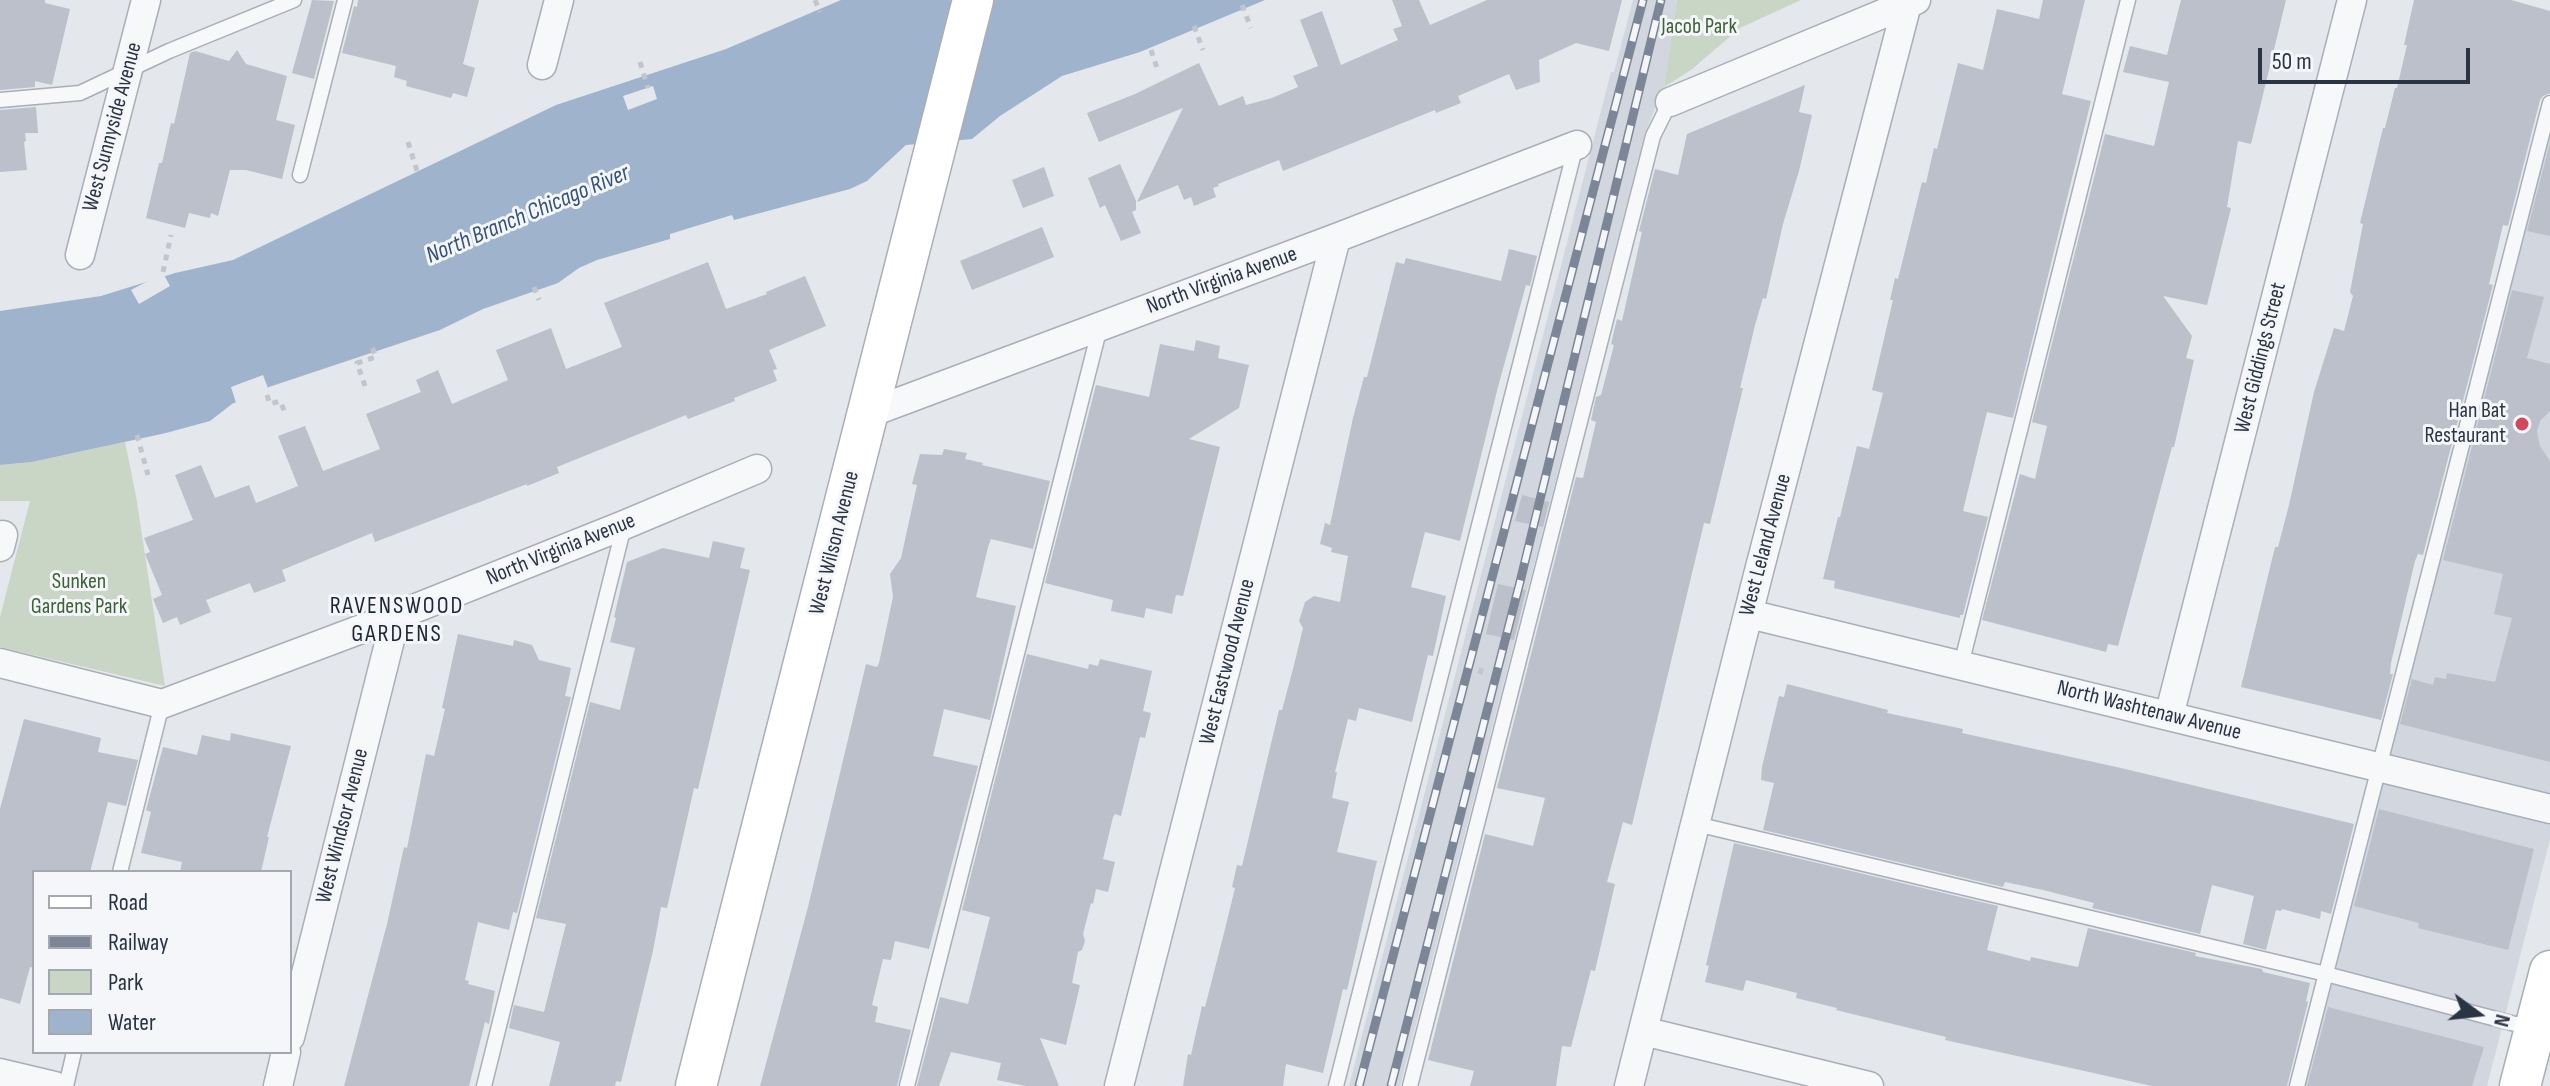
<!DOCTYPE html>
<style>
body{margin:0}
#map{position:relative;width:2550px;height:1086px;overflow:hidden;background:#e4e7ec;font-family:"Sofia Sans Condensed",sans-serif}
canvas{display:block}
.legend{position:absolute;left:32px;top:870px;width:260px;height:184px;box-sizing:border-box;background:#f4f6f9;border:2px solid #a4a8b1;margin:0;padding:10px 14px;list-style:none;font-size:24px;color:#2b3445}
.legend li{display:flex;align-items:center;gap:16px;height:40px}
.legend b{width:40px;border:2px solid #a4a8b1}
.north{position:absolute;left:2438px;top:974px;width:80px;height:80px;-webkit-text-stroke:6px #f4f6f9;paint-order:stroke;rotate:105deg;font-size:22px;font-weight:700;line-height:32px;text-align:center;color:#2b3445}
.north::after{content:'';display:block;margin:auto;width:28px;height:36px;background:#2b3445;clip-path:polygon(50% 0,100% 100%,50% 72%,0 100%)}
.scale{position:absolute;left:2258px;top:48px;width:212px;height:36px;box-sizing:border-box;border:4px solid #2b3445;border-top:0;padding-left:10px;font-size:24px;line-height:28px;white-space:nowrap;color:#2b3445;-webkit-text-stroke:6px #f4f6f9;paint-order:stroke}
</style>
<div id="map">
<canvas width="2550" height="1086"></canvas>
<ul class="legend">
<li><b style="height:10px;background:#fff"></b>Road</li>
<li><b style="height:10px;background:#7d8696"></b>Railway</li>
<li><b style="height:22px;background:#c9d6c5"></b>Park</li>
<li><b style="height:22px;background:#9fb4cc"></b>Water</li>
</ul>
<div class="north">N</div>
<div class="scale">50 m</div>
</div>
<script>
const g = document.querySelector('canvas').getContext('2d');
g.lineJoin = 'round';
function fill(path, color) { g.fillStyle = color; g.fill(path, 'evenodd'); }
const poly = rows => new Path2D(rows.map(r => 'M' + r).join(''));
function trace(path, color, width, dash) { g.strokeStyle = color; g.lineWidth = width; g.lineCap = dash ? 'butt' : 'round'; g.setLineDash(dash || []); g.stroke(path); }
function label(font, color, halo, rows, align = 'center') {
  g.font = font + ' "Sofia Sans Condensed",sans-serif'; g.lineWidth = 6; g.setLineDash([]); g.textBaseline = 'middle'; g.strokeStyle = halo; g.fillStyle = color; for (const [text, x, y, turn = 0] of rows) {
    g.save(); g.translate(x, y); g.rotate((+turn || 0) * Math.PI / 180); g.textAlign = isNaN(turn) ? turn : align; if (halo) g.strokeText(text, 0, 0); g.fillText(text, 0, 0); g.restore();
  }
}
fill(poly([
 [1633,0,1677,0,1664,87,1645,133,1400,1086,1349,1086,1611,72,1614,72],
 [2550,122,2550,839,2487,1086,2302,1086]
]), '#d2d6de');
fill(poly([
 [1677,0,1801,0,1740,28,1691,70,1664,87],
 [125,442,136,496,165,686,0,647,0,617,30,501,0,501,0,465,32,462]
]), '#c9d6c5');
fill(poly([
 [841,0,1265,0,1140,52,1062,76,1000,116,972,139,906,145,867,181,850,189,734,220,732,215,670,234,670,239,597,260,579,268,558,283,483,309,440,330,269,387,232,404,210,421,166,433,32,462,0,465,0,311,101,296,175,273,233,260,556,105,726,49]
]), '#9fb4cc');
fill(poly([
 [653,86,657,99,628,110,623,96],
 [163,273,170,286,139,304,131,290],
 [263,375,269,391,237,406,231,387]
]), '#e4e7ec');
fill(poly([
 [0,0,45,0,45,3,70,9,52,85,35,81,35,87,0,90],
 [312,0,334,1,314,79,292,73],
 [358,0,479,0,463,64,475,68,467,97,453,93,451,98,406,86,407,81,394,77,396,66,342,53,354,6,357,7],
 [1392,0,1419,0,1430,25,1487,0,1622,0,1609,51,1576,43,1539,60,1540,82,1516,90,1509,74,1458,96,1461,103,1436,113,1435,110,1283,171,1279,160,1218,184,1219,186,1213,188,1216,197,1194,206,1191,197,1184,200,1178,185,1137,202,1183,108,1099,142,1087,113,1135,94,1199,63,1219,106,1243,96,1246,105,1272,98,1298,87,1293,76,1318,66,1300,20,1322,11,1341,65,1398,40,1393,29,1402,26],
 [2043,0,2085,0,2062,94,2091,101,2013,418,1987,412,1963,511,1988,517,1963,615,1960,615,1960,618,1834,588,1835,581,1823,579,1838,517,1840,517,1857,446,1869,449,1883,393,1872,390,1893,300,1890,300,1895,278,1898,279,1922,182,1926,183,1934,148,1937,149,1958,63,1983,70,1997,9,2039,19],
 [2181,0,2286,0,2251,144,2238,141,2227,207,2231,208,2207,305,2163,296,2192,336,2186,358,2194,360,2174,447,2172,447,2118,646,2108,644,2106,652,1982,620,2020,474,2035,479,2047,426,2032,422,2105,134,2154,146,2169,82,2123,72,2130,46,2167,55],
 [2414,0,2511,0,2550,11,2550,93,2543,96,2540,100,2508,226,2503,225,2489,284,2493,285,2423,555,2418,554,2415,561,2391,663,2390,674,2393,674,2381,720,2241,687,2275,547,2278,547,2289,505,2314,392,2334,328,2344,331,2353,296,2350,292,2363,224,2360,223,2383,128,2385,128,2395,88,2397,88,2407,45,2404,45],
 [237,50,246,64,287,76,276,120,295,125,282,179,246,170,230,170,218,216,211,213,210,218,189,213,185,228,146,218,159,163,162,163,171,123,174,124,190,53,195,51,229,61],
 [1805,85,1799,112,1812,115,1799,171,1783,224,1766,299,1763,298,1755,325,1740,388,1743,388,1710,524,1704,523,1632,825,1623,822,1607,882,1615,884,1595,971,1591,970,1571,1047,1562,1046,1556,1086,1470,1086,1474,1071,1428,1060,1485,834,1533,846,1545,798,1497,788,1576,477,1583,478,1596,422,1591,420,1596,397,1601,395,1614,345,1611,344,1617,319,1622,321,1642,232,1639,231,1655,169,1678,175,1687,134],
 [36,107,38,133,25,133,26,141,24,142,27,170,0,172,0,110],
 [2550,143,2550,236,2527,231],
 [1120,164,1136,201,1136,210,1132,212,1141,233,1121,241,1105,205,1100,208,1088,178],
 [1044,167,1054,196,1023,208,1012,180],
 [1042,227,1054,257,972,290,960,261],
 [1509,249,1537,256,1530,286,1526,285,1498,387,1460,541,1425,532,1411,587,1446,596,1433,656,1428,655,1412,722,1359,708,1356,721,1348,719,1335,772,1337,772,1332,798,1349,802,1337,852,1377,861,1347,990,1343,989,1323,1073,1286,1064,1283,1086,1183,1086,1188,1054,1191,1055,1202,1006,1205,1007,1224,933,1235,888,1232,887,1237,865,1242,866,1279,710,1282,710,1293,669,1303,628,1299,621,1305,602,1314,596,1340,602,1348,556,1331,552,1332,548,1320,544,1325,523,1330,525,1353,418,1364,377,1367,377,1396,262,1404,264,1406,258,1501,281],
 [708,262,726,309,767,294,766,292,805,276,826,326,769,350,777,369,773,370,777,381,734,398,735,401,688,419,686,415,557,467,559,473,527,486,527,484,375,542,372,533,282,570,286,581,254,593,250,583,206,600,211,612,180,625,177,617,163,623,153,599,162,595,145,554,150,552,144,538,193,520,175,475,201,465,215,498,249,485,256,503,298,486,278,436,305,426,323,471,380,449,366,414,421,392,416,380,438,370,452,404,508,380,496,350,551,328,566,369,622,347,604,303],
 [2512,290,2544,297,2527,358,2550,364,2550,411,2540,421,2537,432,2540,446,2550,461,2550,762,2400,724,2412,679,2433,685,2435,677,2446,679,2447,673,2495,682,2512,618,2494,614,2503,574,2443,560],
 [1196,340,1220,346,1218,358,1249,365,1239,408,1189,439,1220,447,1183,596,1176,595,1172,614,1146,608,1144,618,1111,611,1113,600,1045,583,1096,385,1149,397,1160,344,1194,351],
 [944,449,967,453,965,459,983,463,982,465,1050,481,1033,549,991,539,988,547,976,597,1016,606,990,720,944,709,933,756,978,766,929,949,895,941,891,960,883,959,872,1005,878,1007,875,1022,911,1030,897,1086,760,1086,808,907,866,664,877,667,879,663,893,597,890,574,901,558,917,485,912,484,920,454,942,455],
 [1522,495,1549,502,1543,527,1515,521],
 [713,541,745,548,740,568,750,570,698,789,694,788,667,908,661,907,653,951,621,1082,616,1081,615,1086,549,1086,560,1042,509,1028,514,1005,544,1012,566,924,536,918,590,702,620,710,635,648,610,642,616,618,614,617,627,562,663,548,709,558],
 [1498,584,1526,590,1514,640,1486,634],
 [458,634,513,646,514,640,532,645,539,660,571,668,565,696,571,697,517,913,513,912,509,930,478,922,465,980,469,981,468,984,495,991,489,1024,485,1022,469,1086,344,1086,387,924,404,847,407,848,426,754,434,756,445,709,442,708],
 [1027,654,1088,669,1089,664,1098,666,1100,659,1152,671,1143,711,1151,713,1145,738,1140,737,1121,816,1115,814,1113,817,1103,859,1115,862,1108,892,1096,889,1093,904,1091,903,1083,934,1085,941,1082,950,1078,952,1072,983,1080,985,1066,1045,1040,1038,1059,1086,1026,1086,997,1080,1001,1063,951,1052,939,1086,917,1086,940,997,968,1004,990,917,962,910],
 [1787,684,1888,710,1887,713,1963,729,1962,733,2121,768,2354,824,2331,914,2321,911,2320,919,2282,909,2281,911,2276,910,2266,950,2243,944,2254,896,2212,885,2200,934,2092,908,2094,903,2043,890,2005,882,2003,887,1763,830,1774,783,1761,780,1762,767,1779,696,1784,697],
 [24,719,101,738,98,752,138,760,126,806,108,802,90,872,34,872,34,968,30,967,20,1004,0,998,0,809],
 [231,733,291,746,267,837,269,837,261,872,180,872,182,862,141,853,151,812,146,810,163,747,197,755,202,735,230,741],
 [2379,809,2534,849,2508,950,2418,928,2419,923,2354,906],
 [1734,843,1998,906,1987,950,2030,961,2031,957,2078,967,2088,928,2196,953,2195,956,2262,969,2263,972,2310,983,2306,1001,2308,1002,2287,1086,2152,1086,1945,1040,1946,1037,1836,1010,1837,1008,1796,998,1797,993,1746,980,1743,991,1705,982,1709,966,1706,965],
 [2328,1007,2484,1047,2472,1086,2307,1086]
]), '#bbc0ca');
const lane = poly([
 [0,100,80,93,169,51,294,0],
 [300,175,345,0],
 [1961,665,2128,0],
 [1696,824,2326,974,2534,1029],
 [120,872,162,704],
 [66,1086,74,1052],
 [484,1086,624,526],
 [907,1086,1100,327],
 [1336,1086,1576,145],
 [1410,1086,1653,136,1670,102],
 [2297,1086,2550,103]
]);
const street = poly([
 [542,65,559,0],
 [1670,102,1916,0],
 [80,255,146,0],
 [867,414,1336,238,1577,145],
 [0,547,3,535],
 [1749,614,2550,809],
 [0,663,162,704,396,616,624,525,757,469],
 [2169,716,2352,0],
 [1643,1031,1869,1086],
 [290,1037,396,616],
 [0,1073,55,1086],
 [278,1086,286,1052],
 [1119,1086,1336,238],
 [1629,1086,1758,575,1907,4]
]);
const secondary = poly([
 [696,1086,973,0],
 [2520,1086,2550,971]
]);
trace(lane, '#a9aeb7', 17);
trace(street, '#a9aeb7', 31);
trace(secondary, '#a9aeb7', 43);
trace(poly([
 [815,0,820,12],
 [1242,5,1251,28],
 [1194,26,1203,50],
 [1151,50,1157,68],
 [640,62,648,88],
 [408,142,418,174],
 [163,272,171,235],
 [534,287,539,300],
 [365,386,357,363,376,357,372,347],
 [267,395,270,404,280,401,285,412],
 [137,435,148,475],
 [1480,674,1483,663]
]), '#c2c5cb', 5, [6, 6]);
trace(lane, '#f7f8fa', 14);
trace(street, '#f7f8fa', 28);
trace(secondary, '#fff', 40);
const rail = poly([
 [1359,1086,1643,0],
 [1391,1086,1520,582,1661,0]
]);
trace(rail, '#7d8696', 9);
trace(rail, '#f4f6f9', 6, [18]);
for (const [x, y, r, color] of [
 [2522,424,8,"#d1495b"]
]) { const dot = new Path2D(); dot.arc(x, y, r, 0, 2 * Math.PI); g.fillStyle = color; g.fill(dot); trace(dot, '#f4f6f9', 3); }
label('22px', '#3f6138', '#f4f6f9', [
 ["Jacob Park",1699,27],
 ["Sunken",79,582],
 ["Gardens Park",79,607]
]);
label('22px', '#2b3445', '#f4f6f9', [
 ["West Sunnyside Avenue",113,127,-75],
 ["North Virginia Avenue",1222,281,-20],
 ["West Giddings Street",2261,358,-76],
 ["West Wilson Avenue",835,543,-76],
 ["West Leland Avenue",1766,545,-75],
 ["North Virginia Avenue",561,550,-22],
 ["West Eastwood Avenue",1228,662,-76],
 ["North Washtenaw Avenue",2149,711,14],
 ["West Windsor Avenue",343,826,-76]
]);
label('22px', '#2b3445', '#f4f6f9', [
 ["Han Bat",2506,411],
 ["Restaurant",2506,436]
], 'right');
label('italic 24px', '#34527a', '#f4f6f9', [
 ["North Branch Chicago River",528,215,-23]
]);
g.letterSpacing = '2px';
label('24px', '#1d2536', '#f4f6f9', [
 ["RAVENSWOOD",397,607],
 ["GARDENS",397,635]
]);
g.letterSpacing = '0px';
</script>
